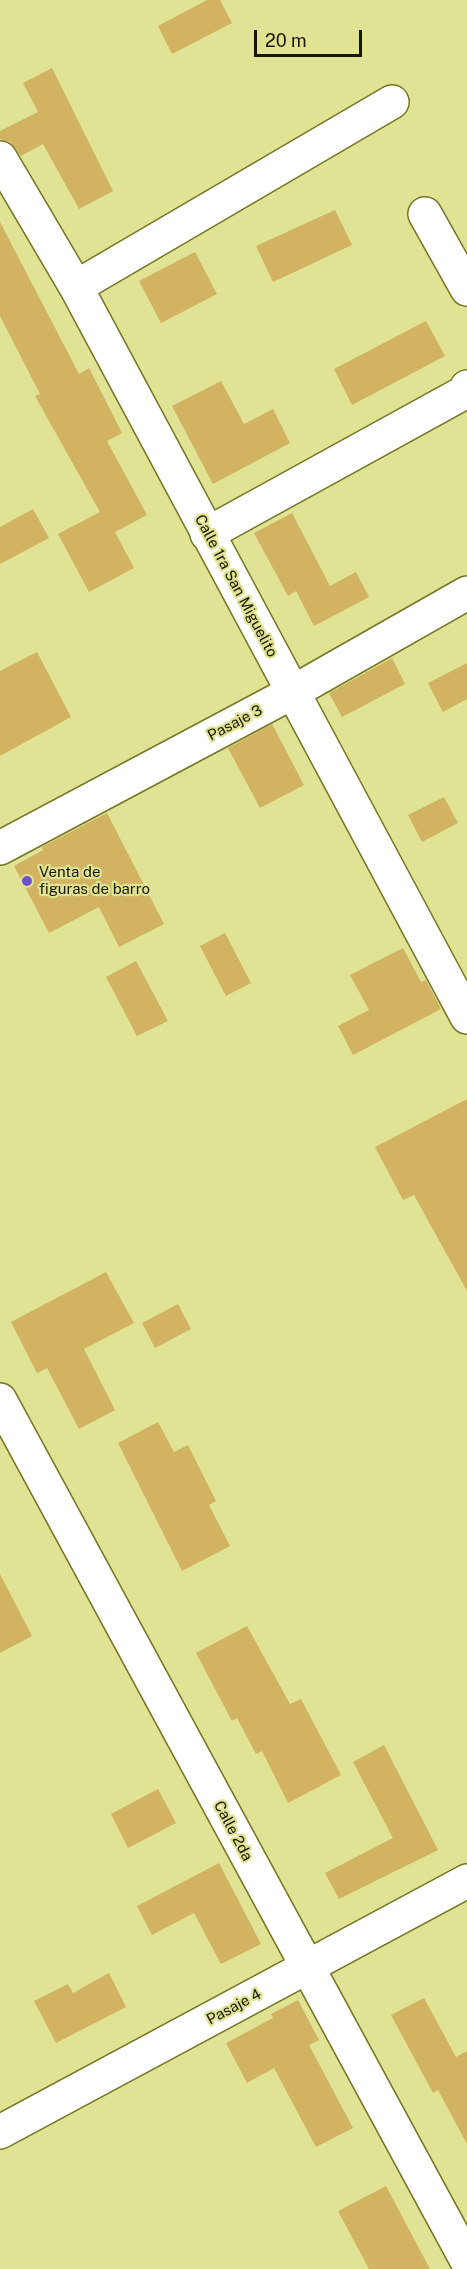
<!DOCTYPE html>
<style>
body{margin:0}
#map{position:relative;width:467px;height:2269px;overflow:hidden;background:#e0e393;font-family:"Public Sans",sans-serif}
canvas{display:block}
.scale{position:absolute;left:254px;top:30px;width:108px;height:27px;box-sizing:border-box;border:3px solid #171700;border-top:0;padding-left:8px;font-size:18px;line-height:21px;white-space:nowrap;color:#171700;-webkit-text-stroke:4px #e0e393;paint-order:stroke}
</style>
<div id="map">
<canvas width="467" height="2269"></canvas>
<div class="scale">20 m</div>
</div>
<script>
const g = document.querySelector('canvas').getContext('2d');
g.lineJoin = 'round';
function fill(path, color) { g.fillStyle = color; g.fill(path, 'evenodd'); }
const poly = rows => new Path2D(rows.map(r => 'M' + r).join(''));
function trace(path, color, width, dash) { g.strokeStyle = color; g.lineWidth = width; g.lineCap = dash ? 'butt' : 'round'; g.setLineDash(dash || []); g.stroke(path); }
function label(font, color, halo, rows, align = 'center') {
  g.font = font + ' "Public Sans",sans-serif'; g.lineWidth = 4.5; g.setLineDash([]); g.textBaseline = 'middle'; g.strokeStyle = halo; g.fillStyle = color; for (const [text, x, y, turn = 0] of rows) {
    g.save(); g.translate(x, y); g.rotate((+turn || 0) * Math.PI / 180); g.textAlign = isNaN(turn) ? turn : align; if (halo) g.strokeText(text, 0, 0); g.fillText(text, 0, 0); g.restore();
  }
}
fill(poly([
 [207,0,220,0,232,23,172,54,158,26],
 [52,68,113,191,79,209,43,144,21,156,10,142,0,139,0,131,38,112,23,83],
 [335,210,352,245,273,282,256,246],
 [0,222,79,374,89,368,122,433,107,441,147,515,115,532,134,568,89,592,58,534,100,512,35,396,40,394,0,316],
 [195,252,217,294,161,323,139,281],
 [426,321,445,356,352,405,334,369],
 [221,381,244,424,273,409,290,443,213,484,172,406],
 [33,509,49,538,0,564,0,527],
 [292,513,330,586,356,572,369,597,314,626,296,591,288,596,254,533],
 [37,652,71,717,0,756,0,671],
 [392,658,405,684,342,717,329,693],
 [467,663,467,699,443,712,428,683],
 [272,724,304,785,260,808,228,748],
 [444,797,458,823,422,842,408,815],
 [107,813,164,924,119,947,99,907,49,933,14,866,43,850,42,847],
 [225,933,251,983,226,996,200,946],
 [403,948,421,982,426,980,441,1009,353,1055,338,1026,369,1010,350,975],
 [136,961,168,1021,137,1036,106,977],
 [467,1099,467,1291,414,1195,403,1200,375,1147],
 [106,1272,134,1323,84,1349,115,1410,79,1429,47,1368,37,1373,11,1322],
 [178,1304,191,1329,155,1348,142,1323],
 [158,1422,174,1452,188,1445,216,1501,209,1505,230,1546,182,1571,118,1443],
 [0,1574,32,1636,0,1653],
 [247,1626,290,1704,301,1699,341,1775,288,1803,262,1751,256,1754,237,1718,232,1721,196,1653],
 [384,1745,438,1850,339,1899,325,1873,393,1838,353,1762],
 [158,1789,176,1823,128,1848,111,1814],
 [219,1863,261,1944,221,1964,194,1913,152,1935,137,1906],
 [109,1973,126,2007,56,2043,34,2001,68,1984,73,1993],
 [424,1998,456,2057,467,2051,467,2144,438,2090,433,2093,391,2015],
 [298,2000,319,2040,309,2045,353,2128,316,2147,274,2068,247,2083,226,2043,273,2018,271,2014],
 [386,2186,430,2269,369,2269,338,2211]
]), '#d1b361');
const minor = poly([
 [0,158,76,287,467,1017],
 [425,214,467,289],
 [76,287,392,102],
 [207,534,465,392,467,387],
 [0,848,293,692,467,593],
 [0,1400,467,2261],
 [0,2132,467,1881]
]);
trace(minor, '#747524', 36);
trace(minor, '#fff', 33);
for (const [x, y, r, color] of [
 [27,881,6,"#6e51ca"]
]) { const dot = new Path2D(); dot.arc(x, y, r, 0, 2 * Math.PI); g.fillStyle = color; g.fill(dot); trace(dot, '#e0e393', 2); }
label('15px', '#171700', '#e0e393', [
 ["Calle 1ra San Miguelito",236,586,62],
 ["Pasaje 3",235,723,-28],
 ["Calle 2da",233,1831,62],
 ["Pasaje 4",234,2007,-28]
]);
label('15px', '#171700', '#e0e393', [
 ["Venta de",39,872],
 ["figuras de barro",39,889]
], 'left');
</script>
